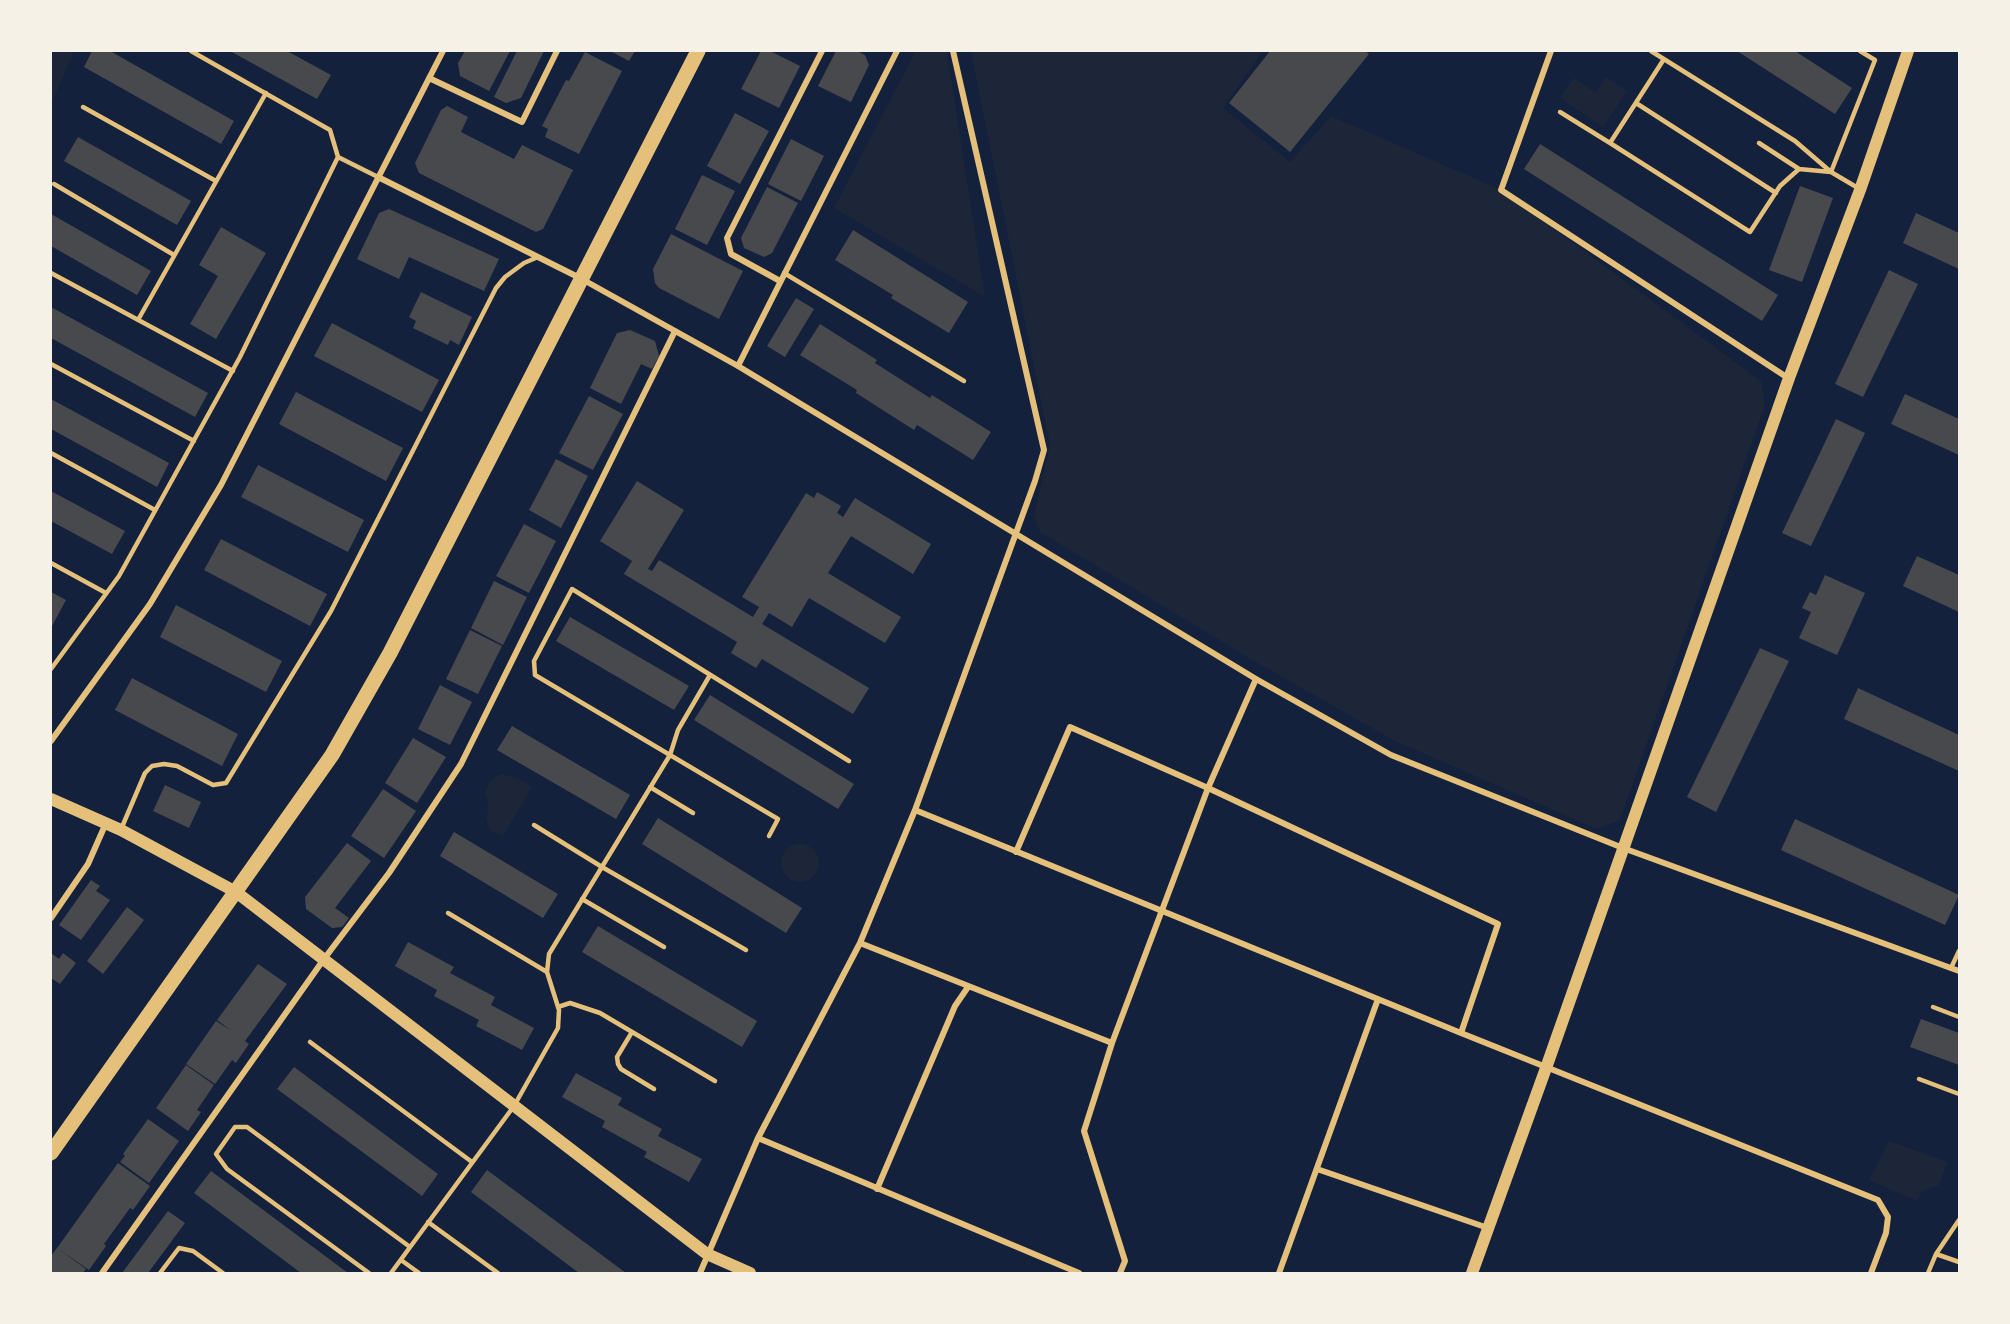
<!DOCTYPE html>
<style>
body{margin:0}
#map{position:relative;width:2010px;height:1324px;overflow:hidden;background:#14213d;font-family:Figtree,sans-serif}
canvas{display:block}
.frame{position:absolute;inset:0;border:52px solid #f6f1e7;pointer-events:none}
</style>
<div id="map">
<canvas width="2010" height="1324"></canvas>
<div class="frame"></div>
</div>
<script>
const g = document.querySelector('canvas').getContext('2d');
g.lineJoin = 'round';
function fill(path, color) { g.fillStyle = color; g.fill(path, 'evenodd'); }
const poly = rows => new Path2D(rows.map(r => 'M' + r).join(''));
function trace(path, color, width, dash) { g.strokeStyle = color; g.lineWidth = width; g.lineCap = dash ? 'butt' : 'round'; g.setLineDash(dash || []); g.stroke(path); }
fill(poly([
 [51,51,74,51,51,104],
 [916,51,945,51,947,53,985,297,834,208],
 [971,51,1263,51,1223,108,1290,162,1331,116,1501,190,1761,381,1765,405,1620,820,1597,829,1395,741,1256,662,1040,532,1034,516,1050,445],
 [1606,77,1627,91,1603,127,1560,98,1574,78,1596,93],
 [501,774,519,779,532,787,503,836,490,831,486,818,489,808,485,793,489,782],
 '781 863a19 19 0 1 1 38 0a19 19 0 1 1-38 0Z',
 [1889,1141,1947,1162,1939,1185,1922,1191,1917,1201,1869,1180]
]), '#1d2539');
fill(poly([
 [92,51,110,51,234,121,221,144,84,67],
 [230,51,287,51,331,75,317,99],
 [465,51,510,51,489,91,460,76,458,63],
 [517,51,544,51,521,98,506,103,494,97],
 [610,51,635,51,629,61],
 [761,51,770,51,800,66,779,108,741,89],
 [836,51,857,51,865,55,869,65,851,102,818,86],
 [1270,51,1365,51,1369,54,1290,152,1229,103],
 [1737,51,1795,51,1852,88,1835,114],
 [585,52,622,71,579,154,545,137,548,129,542,126,566,80,569,81],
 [447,106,468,117,461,132,514,159,522,145,573,170,543,229,536,232,419,173,415,163,441,110],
 [735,113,769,131,740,184,707,166],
 [78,137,191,201,177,225,64,161],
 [791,139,824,156,801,201,768,184],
 [1540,144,1778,295,1762,321,1524,169],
 [702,175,735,191,707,245,675,229],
 [1800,186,1833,198,1802,282,1769,270],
 [767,187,798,203,772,253,764,257,744,248,741,238],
 [389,209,499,259,484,291,409,257,399,279,357,259,379,213],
 [1916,213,1959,233,1959,269,1903,243],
 [51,214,151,271,137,295,51,246],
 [221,227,266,253,216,339,190,324,218,276,199,265],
 [853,230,968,302,949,333,891,298,893,295,835,260],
 [671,234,743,271,719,319,659,288,655,283,653,269],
 [1889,270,1918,284,1863,397,1835,384],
 [421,292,472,317,459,345,450,340,448,345,413,328,416,321,409,317],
 [796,298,814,309,785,357,767,346],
 [51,307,208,393,195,417,51,338],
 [332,323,439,380,422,412,314,356],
 [820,324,877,360,875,363,930,398,932,395,991,432,973,460,917,425,914,430,856,393,857,390,800,355],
 [630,330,655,341,659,356,652,369,641,364,621,404,590,388,617,333],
 [296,392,403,448,386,481,279,424],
 [1905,394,1959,419,1959,455,1891,424],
 [589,396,623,414,593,470,559,453],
 [51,399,169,463,157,487,51,429],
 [1836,419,1865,433,1811,546,1782,533],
 [556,459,588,476,561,528,529,510],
 [258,465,364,520,348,552,241,497],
 [637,481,684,510,648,569,652,571,659,560,753,617,759,607,742,597,806,493,814,498,817,492,841,506,837,513,843,517,855,498,931,544,913,574,851,536,828,573,901,617,885,643,809,598,792,627,769,613,762,624,869,688,853,714,762,659,756,668,731,653,737,642,624,574,632,561,600,541],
 [51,491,125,531,112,554,51,521],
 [524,524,556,541,529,593,496,576],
 [221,539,327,594,310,626,204,570],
 [1917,556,1959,575,1959,612,1903,586],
 [1825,575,1865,593,1837,655,1799,638,1811,612,1802,608,1810,592,1816,595],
 [494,581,527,597,503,645,471,628],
 [51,592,66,600,51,628],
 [176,605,282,661,266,692,160,637],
 [570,617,689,686,674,710,556,641],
 [470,630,502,646,478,694,446,679],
 [1760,648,1789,661,1716,812,1687,797],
 [132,678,238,734,222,766,115,710],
 [440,685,472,702,450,745,418,729],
 [1858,688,1959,735,1959,771,1844,719],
 [710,695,854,784,838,809,694,720],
 [512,726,630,795,616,819,497,750],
 [413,738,446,757,417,803,385,783],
 [165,785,201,802,189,828,153,811],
 [383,789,416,811,384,858,351,836],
 [658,818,802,908,786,933,642,844],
 [1795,819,1959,895,1945,925,1781,850],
 [454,832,558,894,543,918,440,856],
 [347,843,371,861,335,908,349,918,342,927,332,928,306,909,305,897],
 [91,880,100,886,96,891,110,900,81,940,59,925],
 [127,907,144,920,103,974,87,961],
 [598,926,757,1021,742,1047,582,952],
 [408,942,454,967,450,973,495,997,491,1005,534,1028,522,1050,476,1026,479,1020,434,996,437,990,395,966],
 [51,953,59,959,63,953,76,963,60,984,51,978],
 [258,964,287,984,245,1041,249,1044,236,1063,232,1060,215,1084,186,1064,216,1021,232,1031,217,1020],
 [1921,1019,1959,1033,1959,1065,1910,1047],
 [186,1065,214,1085,197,1110,201,1112,188,1131,156,1108],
 [294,1067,438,1174,422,1196,277,1089],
 [576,1073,622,1098,618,1105,662,1129,658,1136,702,1159,689,1182,644,1157,647,1152,602,1127,605,1121,562,1097],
 [148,1119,179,1141,149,1183,120,1162,125,1156,123,1154],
 [118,1163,150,1186,133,1210,130,1208,104,1244,106,1246,89,1270,57,1248],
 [487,1170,626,1273,579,1273,471,1192],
 [211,1171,348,1273,301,1273,194,1193],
 [168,1211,185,1223,148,1273,122,1273],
 [57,1248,86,1269,83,1273,51,1273,51,1256]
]), '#48494c');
trace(poly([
 [191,51,330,130,338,157,378,177],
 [1651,51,1795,141,1831,172,1858,188],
 [1664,59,1610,143,1750,232,1780,186,1799,169],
 [1636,103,1776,193],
 [83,107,216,181],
 [1560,112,1610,143],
 [1759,143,1799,169,1831,172],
 [1831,172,1875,60,1860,51],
 [54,184,174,255],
 [51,273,233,371],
 [784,273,964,381],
 [138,320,266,93],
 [51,364,194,441],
 [51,453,155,510],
 [51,563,106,593],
 [51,669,119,576,240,357,338,157],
 [650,787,693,813],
 [534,825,602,867,746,950],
 [122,827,145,773,152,766,164,764,177,766,213,785,226,783,331,611,496,288,505,277,524,263,538,257],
 [769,836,778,819,535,675,534,661,572,589,849,761],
 [582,899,664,947],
 [448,913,547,972],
 [1951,968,1959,951],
 [558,1007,570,1003,600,1013,715,1081],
 [1933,1007,1959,1017],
 [632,1032,617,1057,618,1064,621,1069,654,1089],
 [310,1042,472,1162],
 [1919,1079,1959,1094],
 [428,1222,498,1273],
 [1936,1254,1959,1262],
 [401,1260,419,1273],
 [160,1273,179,1248,193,1251,223,1273],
 [369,1273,227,1169,216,1154,235,1127,247,1127,410,1247],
 [391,1273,514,1106,558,1028,559,1010,547,972,549,954,670,755,678,730,710,675],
 [1928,1273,1936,1254,1959,1220]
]), '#e5c07b', 4.5);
trace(poly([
 [1551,51,1501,190,1788,378],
 [429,78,522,122,557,51],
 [378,177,580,278,738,366,1256,679,1391,755,1623,848,1959,971],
 [780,281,731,254,727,238,822,51],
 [738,366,897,51],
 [51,741,150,604,221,485,443,51],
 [915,810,1461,1033,1878,1200,1888,1217,1886,1233,1871,1273],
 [1016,852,1070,727,1208,788,1498,924,1461,1033],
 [51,918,88,864,106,823],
 [860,943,1112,1043],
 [758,1138,1079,1273],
 [1317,1169,1488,1228],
 [877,1189,955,1006,968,987],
 [102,1273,324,959,389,873,461,764,675,331],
 [700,1273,758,1138,860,943,915,810,1035,481,1044,450,953,51],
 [1120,1273,1125,1261,1084,1131,1112,1043,1208,788,1256,679],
 [1279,1273,1378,999]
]), '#e5c07b', 6);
trace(poly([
 [51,799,121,830,236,892,707,1254,750,1273],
 [1472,1273,1546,1068,1789,378,1860,190,1908,51]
]), '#e5c07b', 12);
trace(poly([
 [51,1153,332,755,390,653,698,51]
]), '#e5c07b', 15);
</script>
